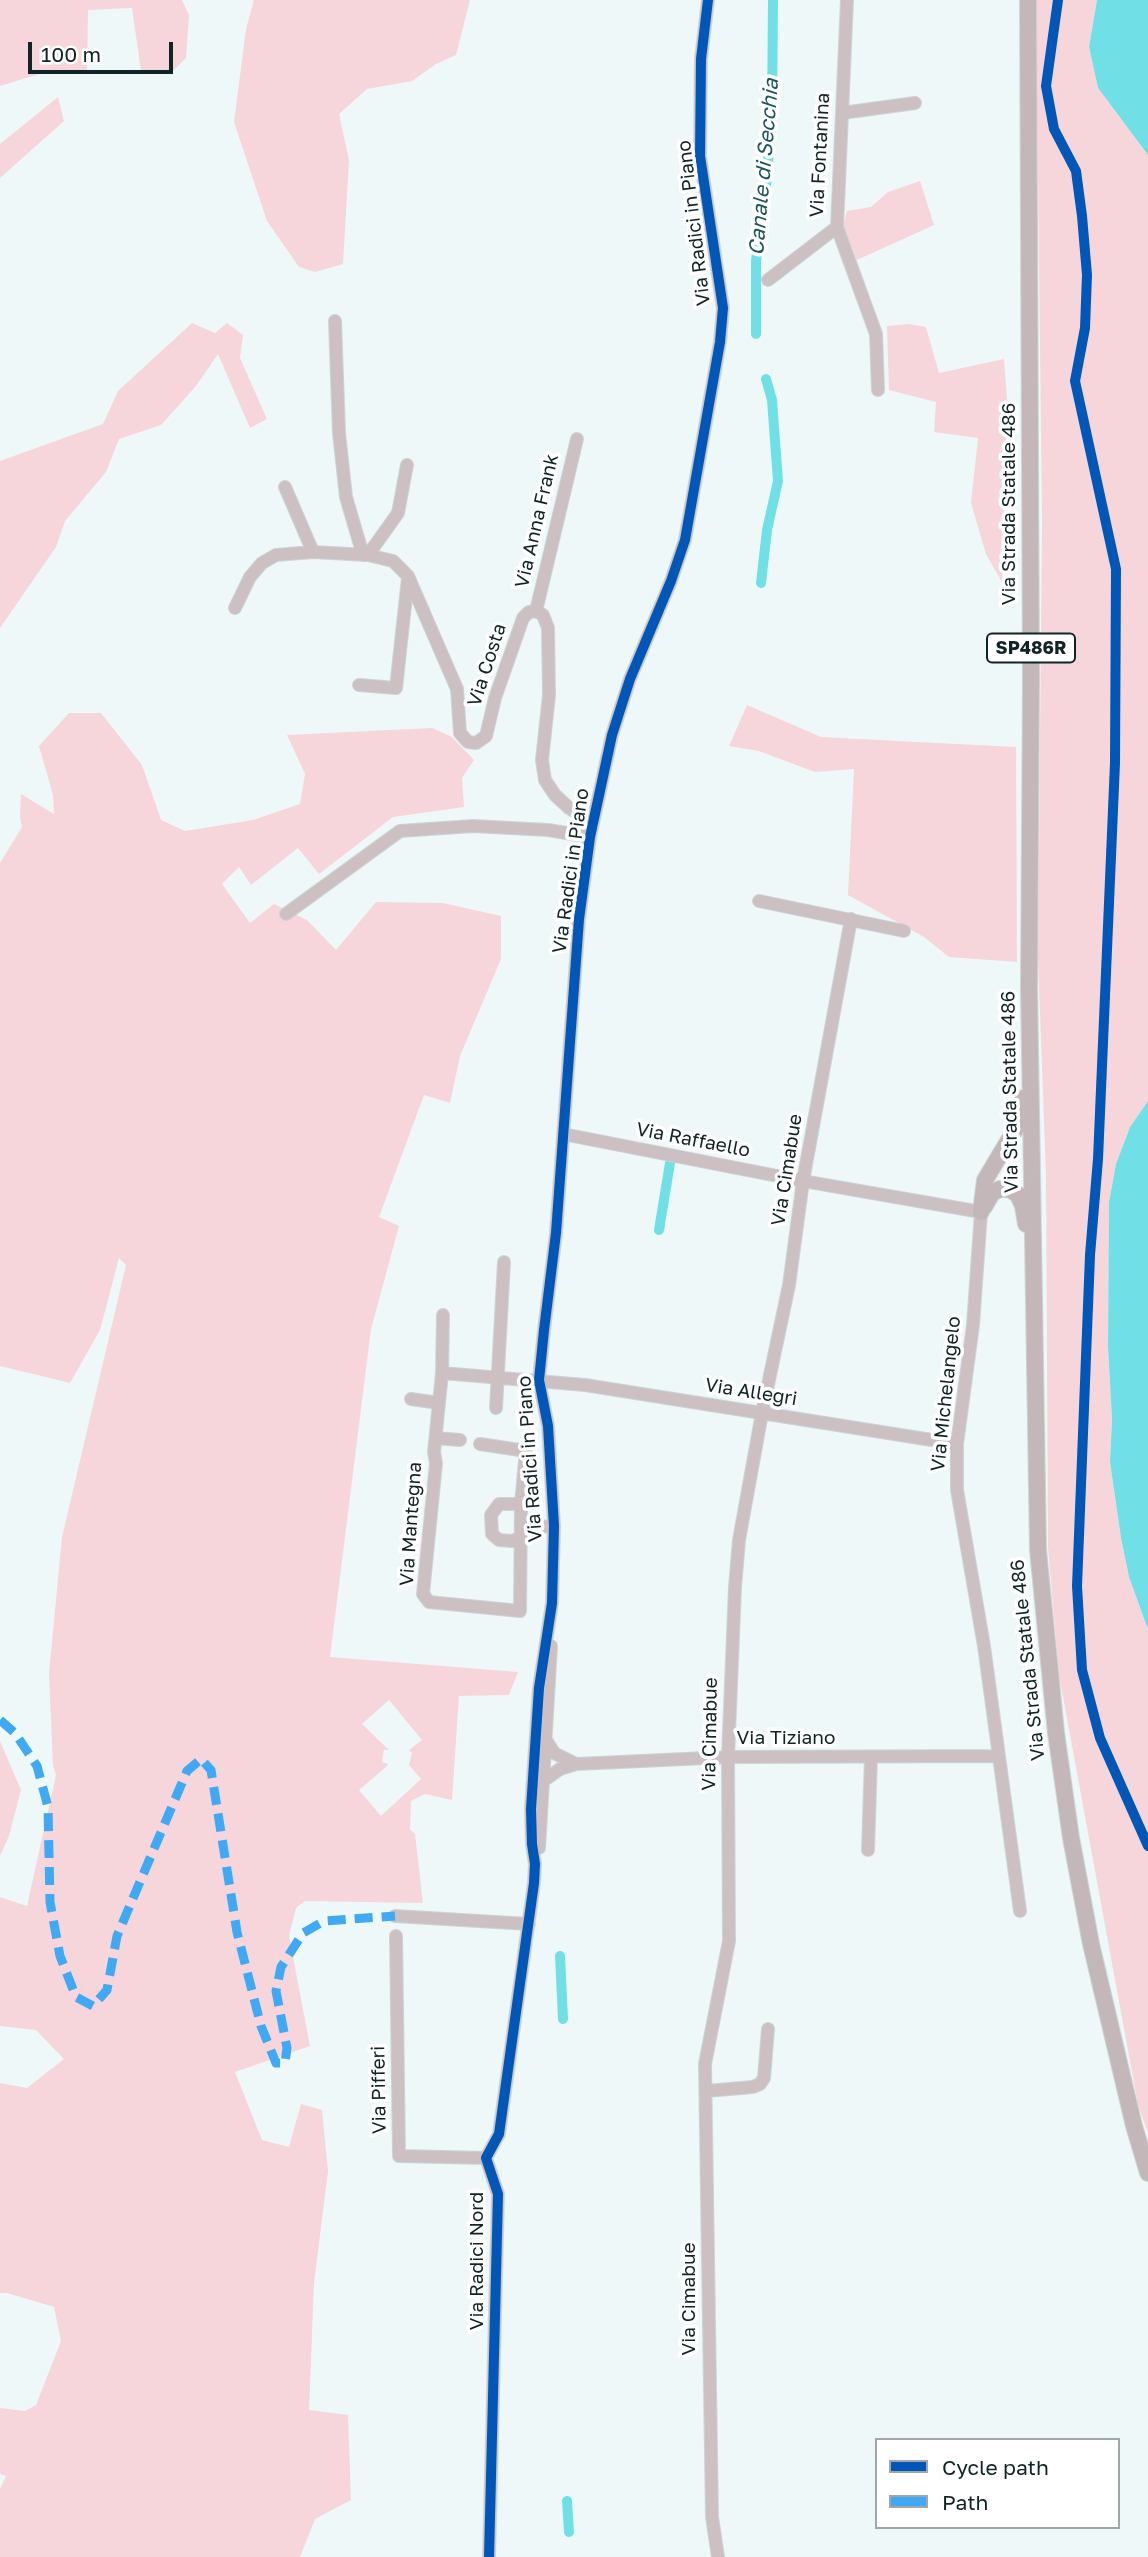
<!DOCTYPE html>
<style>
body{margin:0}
#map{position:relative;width:1148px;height:2557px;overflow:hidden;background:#eef8f9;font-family:"Golos Text",sans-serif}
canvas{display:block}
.legend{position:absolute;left:875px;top:2438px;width:245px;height:91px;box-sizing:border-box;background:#fff;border:2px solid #a0a7a8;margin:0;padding:9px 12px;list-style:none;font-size:21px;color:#112425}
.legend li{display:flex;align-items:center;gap:14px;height:35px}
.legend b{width:35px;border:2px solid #a0a7a8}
.scale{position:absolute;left:28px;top:42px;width:145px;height:32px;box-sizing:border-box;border:4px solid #112425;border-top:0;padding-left:9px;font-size:21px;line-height:24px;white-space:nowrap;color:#112425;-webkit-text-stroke:5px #fff;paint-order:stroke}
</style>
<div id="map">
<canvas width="1148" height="2557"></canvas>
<ul class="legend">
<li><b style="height:9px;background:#0057b8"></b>Cycle path</li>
<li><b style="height:9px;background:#3fa9f5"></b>Path</li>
</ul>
<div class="scale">100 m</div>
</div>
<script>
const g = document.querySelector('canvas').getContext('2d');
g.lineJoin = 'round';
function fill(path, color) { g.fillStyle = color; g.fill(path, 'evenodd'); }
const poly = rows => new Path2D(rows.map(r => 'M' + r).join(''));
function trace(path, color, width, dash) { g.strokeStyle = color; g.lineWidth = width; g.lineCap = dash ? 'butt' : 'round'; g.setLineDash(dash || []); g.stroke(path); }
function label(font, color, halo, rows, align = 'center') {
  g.font = font + ' "Golos Text",sans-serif'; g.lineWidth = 7; g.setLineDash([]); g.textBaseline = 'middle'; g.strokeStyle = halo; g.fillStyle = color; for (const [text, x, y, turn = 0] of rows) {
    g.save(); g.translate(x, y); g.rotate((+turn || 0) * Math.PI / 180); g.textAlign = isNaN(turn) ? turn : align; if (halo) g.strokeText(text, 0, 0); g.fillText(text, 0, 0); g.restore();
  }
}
fill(poly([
 [0,0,182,0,189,15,186,58,172,72,141,71,132,8,88,10,87,72,46,72,0,86],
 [254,0,470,0,456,55,436,64,412,81,367,89,339,114,349,160,343,264,315,272,299,267,267,221,234,122,246,29],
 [1036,0,1097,0,1089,47,1098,88,1148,155,1148,1101,1130,1127,1116,1164,1109,1202,1108,1347,1112,1419,1110,1462,1121,1538,1129,1577,1148,1631,1148,2133,1138,2105,1059,1675,1048,1547,1046,1175,1038,959,1042,521],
 [58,97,64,121,0,178,0,144],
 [920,181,934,225,857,260,843,226,847,211,871,207,888,192],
 [192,323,215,333,227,323,243,335,240,358,267,419,250,428,218,354,196,386,161,425,119,439,106,472,65,521,56,547,0,628,0,461,103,424,118,391],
 [909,324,926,327,939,373,1004,359,1007,399,1002,582,986,554,971,503,978,438,934,432,936,402,889,390,887,326],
 [747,705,821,737,1016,747,1017,962,949,957,924,937,848,895,854,769,815,772,759,751,729,746],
 [69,713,101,713,142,765,161,820,185,831,253,820,300,804,305,774,287,735,432,728,452,737,474,760,462,778,464,807,393,817,319,874,298,848,251,885,239,867,222,884,250,923,274,904,307,920,336,950,376,902,443,903,501,916,501,959,460,1056,450,1103,424,1095,379,1217,399,1226,371,1329,330,1657,518,1672,509,1695,459,1696,452,1800,425,1794,411,1801,410,1829,415,1834,423,1903,305,1901,296,1908,289,1936,310,2046,235,2072,262,2140,289,2147,301,2104,322,2110,328,2171,314,2283,309,2410,348,2415,351,2500,315,2519,300,2557,0,2557,0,2489,6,2476,0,2474,0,2408,25,2411,36,2405,61,2341,54,2307,7,2293,0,2293,0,2083,27,2088,64,2059,36,2030,0,2026,0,1897,27,1906,56,1775,53,1766,49,1673,62,1537,126,1265,119,1258,100,1330,70,1383,0,1366,0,863,22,827,20,818,21,794,54,814,53,795,39,746],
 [389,1700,422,1740,409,1750,412,1753,409,1765,421,1779,381,1816,359,1790,386,1767,388,1764,382,1762,384,1750,389,1750,362,1724],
 [0,1741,21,1790,9,1836,0,1856]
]), '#f6d6da');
fill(poly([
 [1097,0,1148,0,1148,155,1098,88,1089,47],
 [1148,1101,1148,1630,1129,1577,1121,1538,1110,1462,1112,1419,1108,1347,1109,1202,1116,1164,1130,1127]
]), '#71e0e6');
trace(poly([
 [756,334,756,261,766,186,772,115,773,0],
 [761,583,767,530,778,481,772,400,766,379],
 [659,1230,670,1163],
 [560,1956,563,2019],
 [567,2501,569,2532]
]), '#71e0e6', 10);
const minor = poly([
 [847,0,837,227,876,334,878,390],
 [842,113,915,103],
 [768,280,837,227],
 [335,321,339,433,346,497,363,555],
 [285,487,313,552],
 [368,555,398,513,407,465],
 [235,608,250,577,262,563,276,555,313,552,368,555,393,561,408,576,457,689,460,733,468,742,476,743,486,736,495,698,523,618,529,612,536,611,543,615,548,628,549,695,542,760,545,780,555,795,569,808,593,823],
 [536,611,577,439],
 [359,685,396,688,408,578],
 [759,901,904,931],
 [286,914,400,831,473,826,548,830,590,837],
 [563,1134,803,1181,981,1212,973,1325,957,1444,957,1490,984,1646,1020,1911],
 [443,1315,442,1373,434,1452,436,1463,423,1594,429,1602,520,1611,521,1504,526,1451,480,1444],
 [442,1373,585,1385,957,1444],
 [411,1399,439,1403],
 [496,1408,504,1262],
 [436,1438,460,1440],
 [521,1504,499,1504,491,1515,492,1534,499,1540,512,1541,521,1538],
 [521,1528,554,1526],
 [546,1740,554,1753,576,1764],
 [543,1781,560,1769,576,1764,728,1757,998,1756],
 [539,1848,551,1646],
 [868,1850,871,1757],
 [395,1916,529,1924],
 [396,1936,399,2156,486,2158],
 [706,2091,753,2087,760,2084,764,2078,768,2029],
 [489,2557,498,2194,486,2158,499,2134,534,1883,535,1864,532,1844,531,1809,539,1688,552,1603,554,1526,548,1426,539,1380,544,1330,556,1233,579,919,590,837,612,735,630,679,671,581,685,540,720,342,723,308,700,156,701,59,708,0],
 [718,2557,712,2517,705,2064,729,1941,728,1757,735,1587,739,1540,762,1413,789,1285,803,1181,851,919]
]);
const major = poly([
 [1028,0,1031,679,1029,988,1038,1550,1056,1733,1071,1838,1091,1944,1134,2126,1148,2173],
 [984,1207,992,1193,1000,1189,1010,1189,1018,1195,1023,1206,1026,1224],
 [981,1212,985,1180,1022,1118,1023,1098]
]);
trace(minor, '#cbd5d6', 14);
trace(major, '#cbd5d6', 18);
trace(minor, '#cdc0c2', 12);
trace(major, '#c4b7b9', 16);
trace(poly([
 [0,1720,15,1733,37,1766,48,1807,50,1902,60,1956,76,1997,93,2006,107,1990,117,1936,187,1771,201,1759,211,1770,237,1932,261,2026,276,2063,285,2063,287,2048,276,1991,281,1967,303,1933,324,1921,395,1916]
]), '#3fa9f5', 9, [18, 9]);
trace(poly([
 [1058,0,1046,86,1054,129,1076,171,1082,216,1087,275,1085,328,1075,381,1116,569,1115,763,1098,1159,1090,1255,1077,1586,1082,1670,1100,1738,1148,1846],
 [489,2557,498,2194,486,2158,499,2134,534,1883,535,1864,532,1844,531,1809,539,1688,552,1603,554,1526,548,1426,539,1380,544,1330,556,1233,579,919,590,837,612,735,630,679,671,581,685,540,720,342,723,308,700,156,701,59,708,0]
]), '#0057b8', 10);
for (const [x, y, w] of [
 [1031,648,88]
]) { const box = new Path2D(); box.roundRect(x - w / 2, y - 14.5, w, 29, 5); g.fillStyle = '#fff'; g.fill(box); trace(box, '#112425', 2); }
label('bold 18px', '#112425', null, [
 ["SP486R",1031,648]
]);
label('19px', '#112425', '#fff', [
 ["Via Fontanina",820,155,-87],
 ["Via Radici in Piano",694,223,-97],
 ["Via Strada Statale 486",1009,504,-90],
 ["Via Anna Frank",537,521,-77],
 ["Via Costa",487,665,-72],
 ["Via Radici in Piano",571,871,-82],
 ["Via Strada Statale 486",1010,1092,-91],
 ["Via Raffaello",693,1140,11],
 ["Via Cimabue",787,1170,-81],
 ["Via Allegri",751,1392,9],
 ["Via Michelangelo",946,1394,-84],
 ["Via Radici in Piano",530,1459,-94],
 ["Via Mantegna",411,1524,-86],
 ["Via Strada Statale 486",1028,1660,-96],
 ["Via Cimabue",710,1734,-89],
 ["Via Tiziano",786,1738],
 ["Via Pifferi",379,2090,-91],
 ["Via Radici Nord",477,2261,-90],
 ["Via Cimabue",689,2299,-90]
]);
label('italic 21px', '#1a585b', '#fff', [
 ["Canale di Secchia",764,167,-85]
]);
</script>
